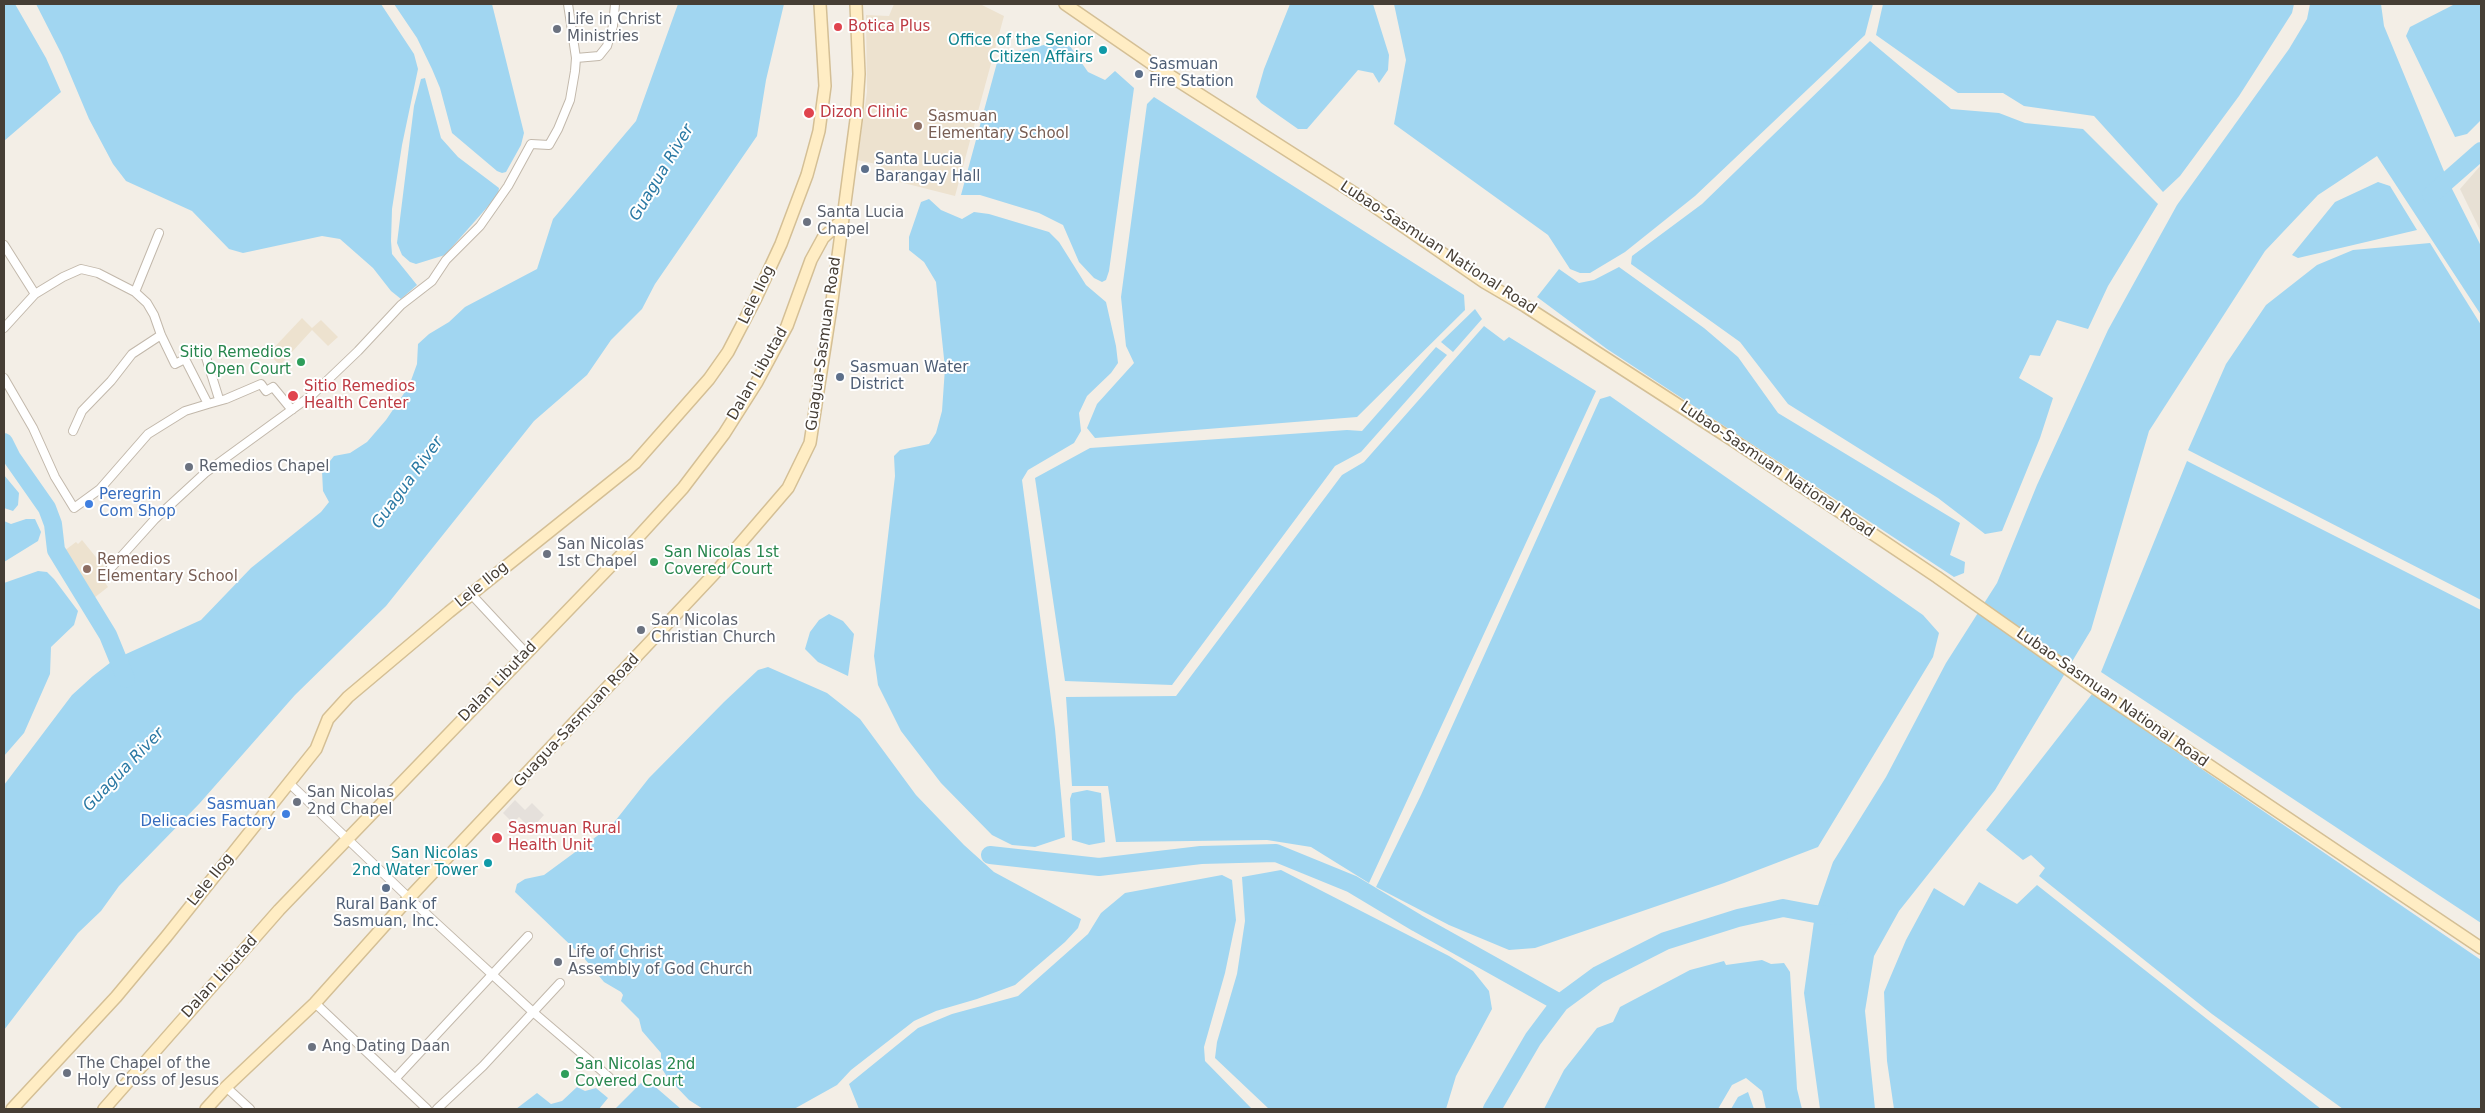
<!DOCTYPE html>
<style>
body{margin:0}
#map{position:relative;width:2485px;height:1113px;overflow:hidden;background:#f3eee6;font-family:"DejaVu Sans",sans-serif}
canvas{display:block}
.frame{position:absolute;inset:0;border:5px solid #463e35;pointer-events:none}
</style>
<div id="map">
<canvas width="2485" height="1113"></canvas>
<div class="frame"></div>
</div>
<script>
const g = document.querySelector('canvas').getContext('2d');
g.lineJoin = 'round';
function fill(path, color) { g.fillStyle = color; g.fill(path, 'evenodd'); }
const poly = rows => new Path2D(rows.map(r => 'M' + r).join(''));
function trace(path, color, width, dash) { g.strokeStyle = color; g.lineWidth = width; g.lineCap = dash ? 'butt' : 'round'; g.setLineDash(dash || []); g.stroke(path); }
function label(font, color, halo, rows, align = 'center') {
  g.font = font + ' "DejaVu Sans",sans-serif'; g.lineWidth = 4; g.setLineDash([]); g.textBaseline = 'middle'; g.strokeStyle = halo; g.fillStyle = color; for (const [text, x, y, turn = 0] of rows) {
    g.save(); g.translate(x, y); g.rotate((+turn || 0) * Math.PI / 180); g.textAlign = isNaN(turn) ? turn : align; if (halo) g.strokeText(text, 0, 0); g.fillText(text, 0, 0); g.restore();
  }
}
fill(poly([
 [2481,165,2481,232,2460,189]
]), '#e7e0d4');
fill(poly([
 [515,800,525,810,532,803,544,815,531,829,519,817,513,823,503,813]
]), '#e5e0db');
fill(poly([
 [894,4,980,4,1004,16,955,196,880,177,881,165,857,160,867,92,866,15,889,16],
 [302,318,312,328,321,320,338,337,328,346,312,330,280,365,268,354],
 [82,540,104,567,97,571,108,587,94,598,64,551,76,542,78,544]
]), '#ede2cf');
fill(poly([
 [4,4,15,4,46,58,61,92,4,141],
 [36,4,381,4,414,54,418,69,402,145,392,209,391,241,392,254,417,285,401,299,391,291,373,268,340,239,322,236,243,253,229,249,192,211,126,181,113,164,89,119,62,55],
 [394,4,492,4,524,133,521,145,506,172,502,173,497,171,452,133,440,88,432,69,417,38],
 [678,4,784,4,766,80,757,136,655,284,642,309,611,340,587,375,534,421,386,606,295,695,199,804,119,886,101,911,78,933,4,1030,4,785,72,695,93,676,115,659,201,620,251,568,321,512,329,502,323,491,322,471,334,456,350,453,367,442,386,420,409,386,417,364,418,344,429,334,449,322,465,307,537,269,553,219,636,121],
 [1290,4,1373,4,1389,55,1388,70,1379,83,1373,73,1358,70,1307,129,1298,129,1261,103,1256,97,1264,69],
 [1394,4,1873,4,1865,35,1695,196,1625,252,1590,273,1580,273,1570,269,1548,235,1394,124,1406,60],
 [1883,4,2294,4,2292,13,2239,96,2180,176,2163,192,2094,116,2024,106,2003,93,1958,93,1876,35],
 [2310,4,2381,4,2384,26,2448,181,2481,246,2481,315,2377,156,2318,195,2265,251,2149,431,2091,630,1995,790,1899,911,1874,956,1865,1011,1875,1109,1820,1109,1804,993,1815,914,1833,862,1886,777,1946,663,1997,583,2037,485,2108,330,2177,205,2289,49,2307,19],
 [2455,4,2481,4,2481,120,2467,134,2455,137,2406,36,2410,27],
 [1870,41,1951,109,1999,113,2025,123,2083,129,2158,204,2108,286,2088,329,2057,320,2040,356,2030,355,2019,378,2053,398,2040,438,2002,531,1985,534,1938,498,1788,404,1740,342,1631,264,1632,256,1702,204],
 [1048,44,1070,46,1088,72,1105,80,1115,71,1134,88,1109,271,1106,280,1102,282,1094,278,1079,262,1063,225,1039,213,980,195,961,195,998,59,1014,52],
 [425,78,441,138,458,157,499,188,498,195,445,255,416,264,410,262,402,255,397,243,414,106,421,79],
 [1154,97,1464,295,1465,310,1357,417,1095,438,1087,428,1097,404,1134,363,1126,346,1121,297,1147,104],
 [2378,182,2390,186,2417,230,2298,258,2292,255,2335,202],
 [929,199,941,210,962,219,974,212,989,214,1049,232,1059,242,1086,285,1106,302,1116,346,1118,363,1111,373,1087,396,1079,413,1081,431,1074,443,1028,470,1022,480,1055,729,1065,837,1035,847,1012,845,992,835,941,783,901,731,878,685,874,656,895,476,894,456,900,450,929,444,936,433,942,411,945,368,936,282,924,262,909,250,909,237,921,202],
 [2430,243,2481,325,2481,600,2188,450,2226,364,2266,305,2317,265,2353,250],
 [1619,267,1704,328,1738,357,1778,413,1960,523,1950,555,1965,562,1964,573,1954,577,1607,349,1537,297,1559,269,1579,283,1594,280],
 [1475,309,1482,319,1453,352,1441,342],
 [1484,326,1504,341,1509,337,1596,391,1369,883,1311,847,1267,840,1116,842,1108,786,1072,786,1066,697,1176,696,1342,475,1364,462],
 [1436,347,1447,355,1361,452,1335,466,1172,685,1065,681,1035,478,1090,448,1347,430,1362,431],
 [1610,396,1923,615,1939,633,1933,657,1818,847,1724,883,1535,948,1509,950,1449,925,1376,887,1421,795,1600,399],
 [2187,461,2481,610,2481,923,2101,672],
 [4,475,19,493,18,505,13,511,4,508],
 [26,519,35,519,41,532,38,541,4,562,4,521,11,524],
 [38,571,47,572,54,579,78,611,74,625,51,647,50,674,24,733,4,756,4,583],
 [829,614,843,621,854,634,848,676,818,662,805,649,810,632,819,620],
 [768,667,827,693,860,719,916,795,964,845,994,872,1081,919,1078,928,1065,942,1015,985,977,999,936,1011,914,1021,851,1070,837,1085,794,1109,703,1109,689,1100,667,1077,661,1067,661,1053,642,1031,639,1019,621,1001,623,995,621,992,604,982,584,958,515,892,517,884,525,879,544,875,612,825,649,778,724,702,758,670],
 [2092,694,2481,960,2481,1109,2343,1109,2212,1014,2039,876,2045,868,2031,855,2023,860,1986,830],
 [1087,790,1101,793,1105,842,1089,845,1072,840,1070,799,1072,793],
 [1281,870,1449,956,1473,971,1489,991,1492,1009,1456,1076,1446,1109,1269,1109,1215,1058,1217,1042,1237,974,1245,921,1242,877],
 [1222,875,1232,880,1236,920,1225,973,1204,1047,1205,1061,1252,1109,859,1109,849,1084,918,1028,952,1014,1018,996,1088,934,1101,913,1125,893],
 [1979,882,2017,904,2037,885,2321,1109,1894,1109,1887,1061,1884,992,1906,940,1934,888,1964,906],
 [1762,960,1771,964,1784,963,1790,972,1797,1089,1802,1109,1766,1109,1762,1091,1746,1078,1732,1085,1718,1109,1544,1109,1564,1070,1597,1028,1613,1022,1620,1007,1690,970,1724,961,1726,965],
 [642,1082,652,1084,681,1109,615,1109],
 [577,1087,585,1091,596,1088,608,1098,599,1109,516,1109,537,1093,551,1104,562,1101],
 [1748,1092,1754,1109,1731,1109,1738,1097]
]), '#a1d6f1');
trace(poly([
 [2431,195,2481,151],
 [4,442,12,458,47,508,53,524,56,550,108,635,126,679],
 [990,855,1099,867,1201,855,1276,853,1352,884,1417,923,1560,1003],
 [1492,1109,1533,1039,1560,1003,1598,975,1665,941,1738,918,1783,908,1815,914,1839,916]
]), '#a1d6f1', 18);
const street = poly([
 [576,58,599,56,607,46,613,26,615,4],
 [4,245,35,294],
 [135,292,159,233],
 [4,328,35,294,63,277,81,269,98,273,135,292,147,303,154,315,161,335,175,364,185,359,208,404,226,399,261,384,266,391,273,387,292,410],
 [205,354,219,399],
 [4,378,33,428,55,477,74,508,100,489,148,434,185,411,208,404],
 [73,431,82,411,111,381,132,354,161,335],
 [110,569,155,519,205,473,312,395,358,351,401,305,432,281,446,260,480,226,508,186,531,144,549,145,558,129,570,100,575,71,576,58,568,4],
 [471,594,526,653],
 [289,783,409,898,533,1012,609,1077],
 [315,1003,427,1109],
 [395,1079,528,936],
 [226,1087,250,1109],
 [437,1109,483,1066,560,983]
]);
const secondary = poly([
 [1065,4,1158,68,1365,200,1484,282,1525,306,1734,441,1937,577,2106,696,2481,948],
 [12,1109,116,997,166,937,316,749,328,719,348,697,449,612,635,463,709,379,728,352,756,298,781,244,807,175,819,131,825,86,820,4],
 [104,1109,279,910,630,546,683,488,724,434,757,382,787,326,811,260,823,238,841,221],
 [206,1109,226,1087,315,1003,409,898,714,574,788,488,810,443,832,301,856,120,859,74,856,4]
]);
trace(street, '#c2b8ab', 10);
trace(secondary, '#d4bf95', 14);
trace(street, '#fff', 8);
trace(secondary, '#ffedc4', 11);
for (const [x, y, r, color] of [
 [838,27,5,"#e0444e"],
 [557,29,5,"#6b7280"],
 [1103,50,5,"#0f9aa8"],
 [1139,74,5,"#5c6f8a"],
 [809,113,6,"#e0444e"],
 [918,126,5,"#8d6e63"],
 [865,169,5,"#5c6f8a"],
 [807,222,5,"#6b7280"],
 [301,362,5,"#2e9e5b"],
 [840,377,5,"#5c6f8a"],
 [293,396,6,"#e0444e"],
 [189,467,5,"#6b7280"],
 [89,504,5,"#3f7fe0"],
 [547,554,5,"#6b7280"],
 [654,562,5,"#2e9e5b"],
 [87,569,5,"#8d6e63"],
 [641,630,5,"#6b7280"],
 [297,802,5,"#6b7280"],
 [286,814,5,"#3f7fe0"],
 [497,838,6,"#e0444e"],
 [488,863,5,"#0f9aa8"],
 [386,888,5,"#5c6f8a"],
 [558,962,5,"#6b7280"],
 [312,1047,5,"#6b7280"],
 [67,1073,5,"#6b7280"],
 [565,1074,5,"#2e9e5b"]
]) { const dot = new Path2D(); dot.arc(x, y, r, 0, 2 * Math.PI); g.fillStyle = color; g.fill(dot); trace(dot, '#fff', 2); }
label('15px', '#5b616d', '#fff', [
 ["Life in Christ",567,20],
 ["Ministries",567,37],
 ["Santa Lucia",817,213],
 ["Chapel",817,230],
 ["Remedios Chapel",199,467],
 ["San Nicolas",557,545],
 ["1st Chapel",557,562],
 ["San Nicolas",651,621],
 ["Christian Church",651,638],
 ["San Nicolas",307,793],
 ["2nd Chapel",307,810],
 ["Life of Christ",568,953],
 ["Assembly of God Church",568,970],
 ["Ang Dating Daan",322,1047],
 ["The Chapel of the",77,1064],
 ["Holy Cross of Jesus",77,1081]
], 'left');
label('15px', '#be3a42', '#fff', [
 ["Botica Plus",848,27],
 ["Dizon Clinic",820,113],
 ["Sitio Remedios",304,387],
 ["Health Center",304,404],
 ["Sasmuan Rural",508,829],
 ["Health Unit",508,846]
], 'left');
label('15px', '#0d838f', '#fff', [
 ["Office of the Senior",1093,41],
 ["Citizen Affairs",1093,58],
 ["San Nicolas",478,854],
 ["2nd Water Tower",478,871]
], 'right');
label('15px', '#4e5e75', '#fff', [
 ["Sasmuan",1149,65],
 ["Fire Station",1149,82],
 ["Santa Lucia",875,160],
 ["Barangay Hall",875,177],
 ["Sasmuan Water",850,368],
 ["District",850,385],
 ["Rural Bank of",386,905,"center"],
 ["Sasmuan, Inc.",386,922,"center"]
], 'left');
label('15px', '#785e54', '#fff', [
 ["Sasmuan",928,117],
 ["Elementary School",928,134],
 ["Remedios",97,560],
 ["Elementary School",97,577]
], 'left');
label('15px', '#463e35', '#fff', [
 ["Lubao-Sasmuan National Road",1438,248,33],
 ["Lele Ilog",757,295,-64],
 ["Guagua-Sasmuan Road",824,344,-82],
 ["Dalan Libutad",758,374,-60],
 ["Lubao-Sasmuan National Road",1777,470,34],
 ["Lele Ilog",482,585,-39],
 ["Dalan Libutad",498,682,-46],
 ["Lubao-Sasmuan National Road",2112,698,35],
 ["Guagua-Sasmuan Road",577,721,-47],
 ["Lele Ilog",211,880,-51],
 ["Dalan Libutad",220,977,-48]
]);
label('15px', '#27864d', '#fff', [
 ["Sitio Remedios",291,353,"right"],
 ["Open Court",291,370,"right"],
 ["San Nicolas 1st",664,553],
 ["Covered Court",664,570],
 ["San Nicolas 2nd",575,1065],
 ["Covered Court",575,1082]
], 'left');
label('15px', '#366cbe', '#fff', [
 ["Peregrin",99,495],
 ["Com Shop",99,512],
 ["Sasmuan",276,805,"right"],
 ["Delicacies Factory",276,822,"right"]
], 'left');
label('italic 16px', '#2978a3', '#fff', [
 ["Guagua River",662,173,-59],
 ["Guagua River",408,483,-54],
 ["Guagua River",124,770,-46]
]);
</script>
